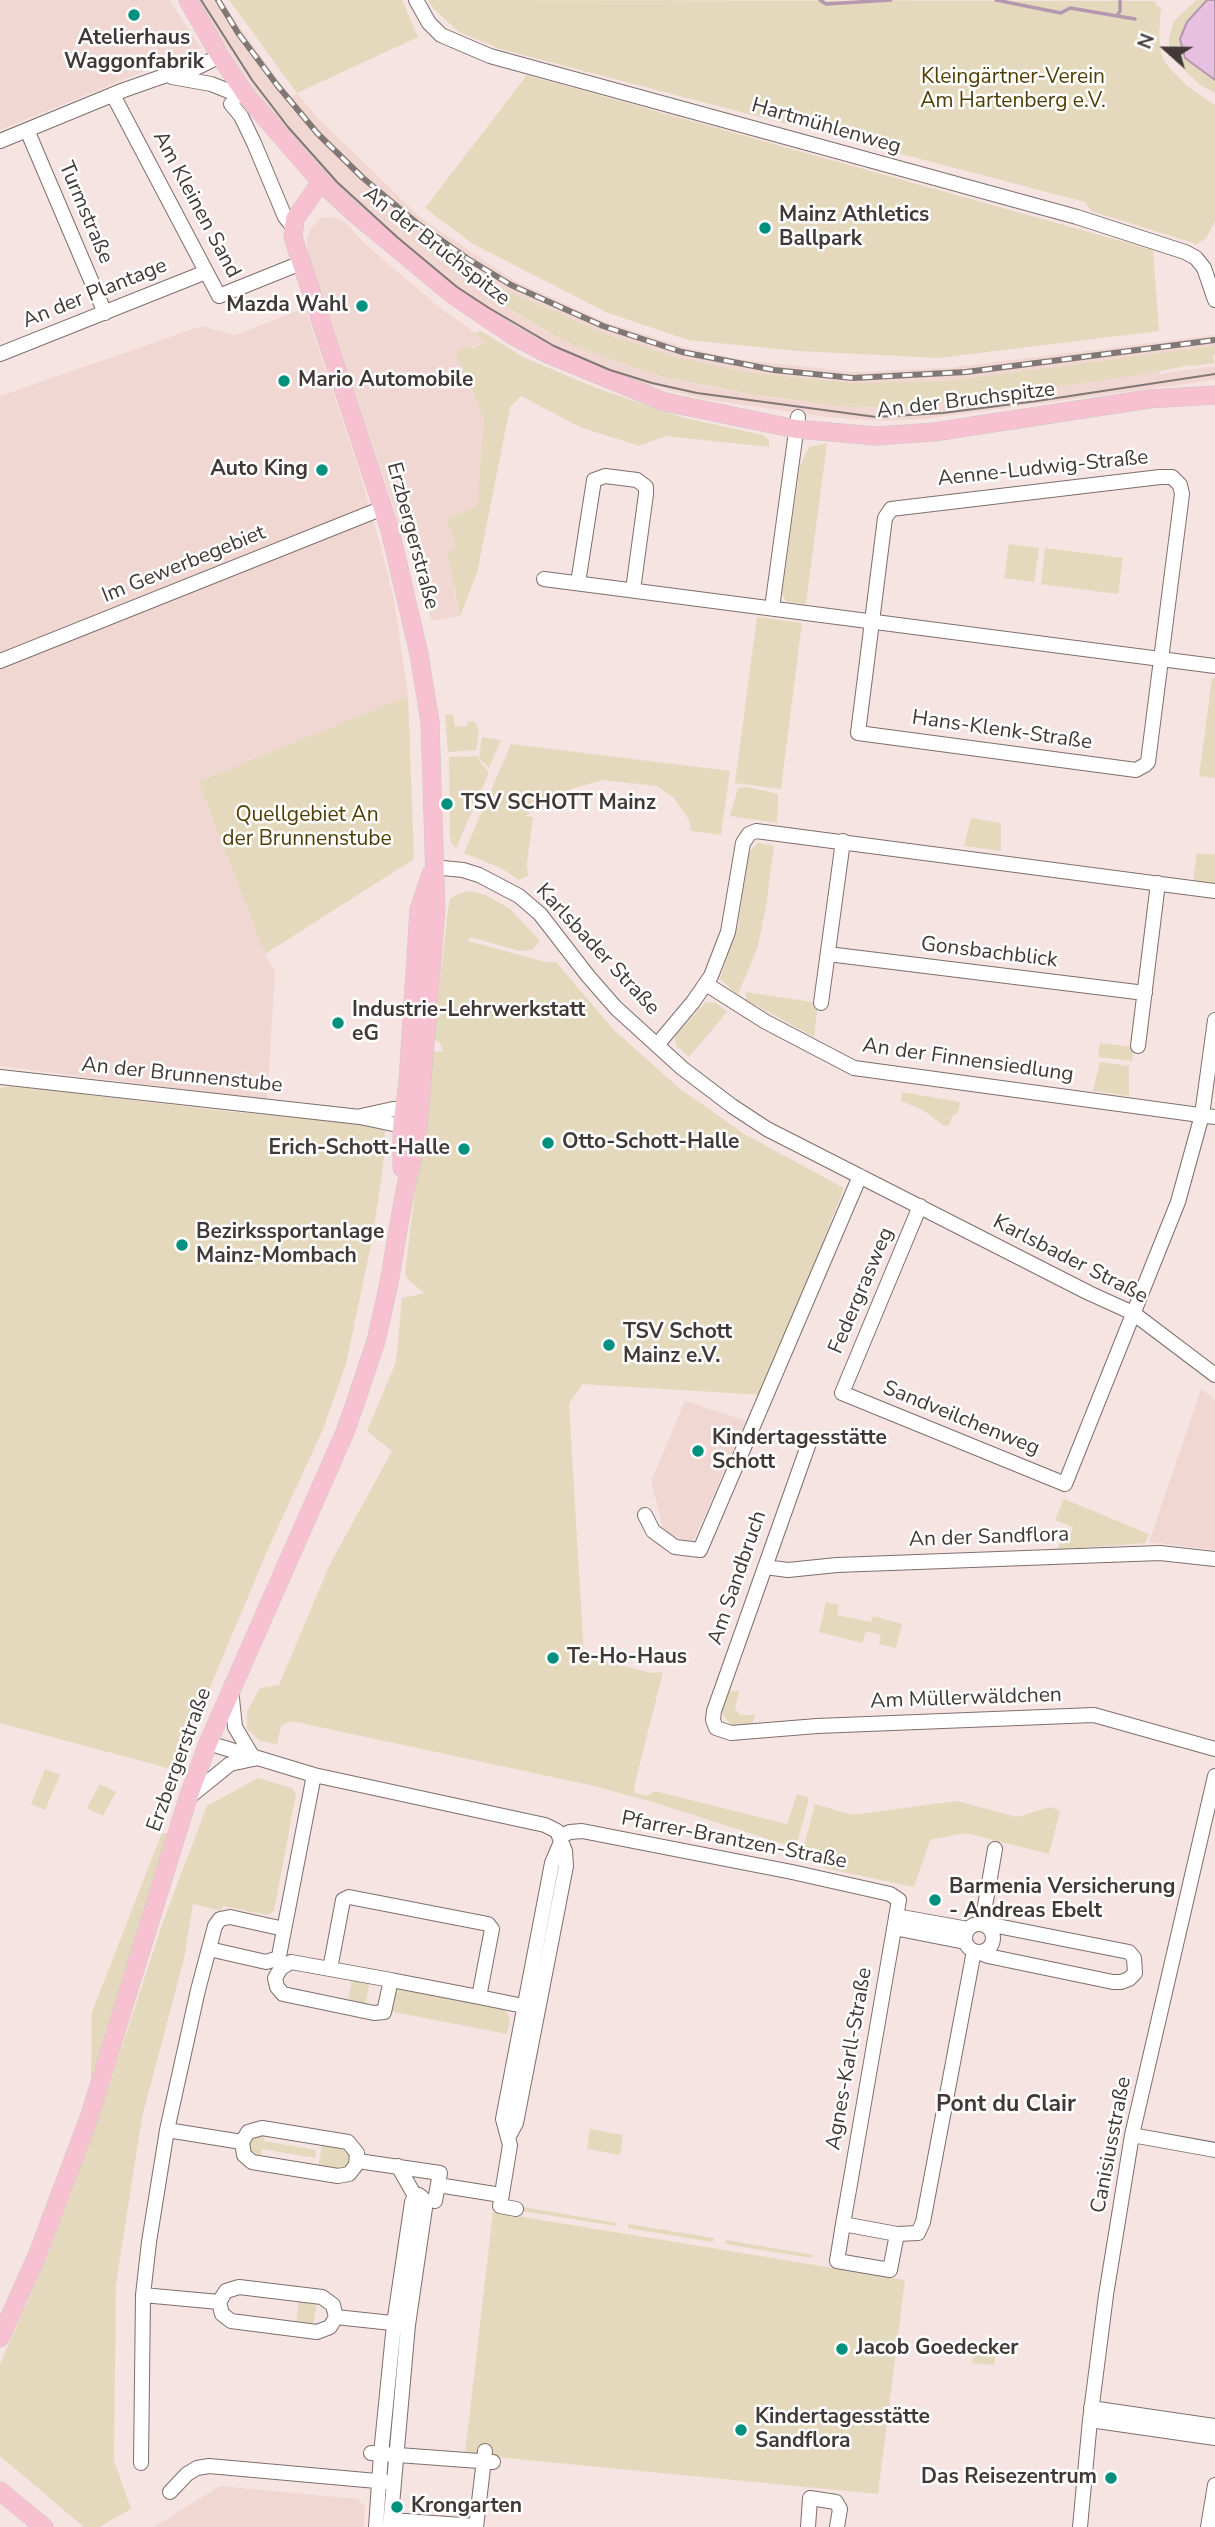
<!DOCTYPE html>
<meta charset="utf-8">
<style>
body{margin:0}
#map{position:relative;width:1215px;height:2527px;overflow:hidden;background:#f5e4e1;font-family:"Nunito Sans",sans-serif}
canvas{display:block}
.north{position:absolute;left:1131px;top:14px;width:70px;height:70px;-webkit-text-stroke:5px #fff;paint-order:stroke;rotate:291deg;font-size:19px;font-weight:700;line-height:28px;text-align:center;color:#403938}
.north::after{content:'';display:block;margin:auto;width:24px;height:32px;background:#403938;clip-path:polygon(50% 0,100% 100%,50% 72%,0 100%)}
</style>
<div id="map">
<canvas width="1215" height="2527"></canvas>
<div class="north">N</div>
</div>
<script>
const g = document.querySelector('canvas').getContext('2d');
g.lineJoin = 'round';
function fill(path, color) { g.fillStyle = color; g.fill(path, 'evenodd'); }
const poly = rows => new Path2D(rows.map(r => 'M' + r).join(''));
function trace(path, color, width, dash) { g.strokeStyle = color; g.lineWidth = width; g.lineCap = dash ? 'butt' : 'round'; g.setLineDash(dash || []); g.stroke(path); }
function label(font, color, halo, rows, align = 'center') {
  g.font = font + ' "Nunito Sans",sans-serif'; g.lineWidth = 5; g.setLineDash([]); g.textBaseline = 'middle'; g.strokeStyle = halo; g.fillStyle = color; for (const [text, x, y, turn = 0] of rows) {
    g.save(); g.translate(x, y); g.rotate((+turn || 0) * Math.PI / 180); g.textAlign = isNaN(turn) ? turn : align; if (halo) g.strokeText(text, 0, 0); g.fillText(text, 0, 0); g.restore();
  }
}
fill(poly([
 [0,0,169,0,201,48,0,130],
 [195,0,220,0,291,98,297,93,318,118,421,218,513,280,605,322,684,347,736,359,853,372,947,368,1215,335,1215,346,946,381,853,383,745,372,671,356,601,332,474,276,416,238,455,272,518,314,548,333,599,355,663,377,705,386,780,399,868,408,905,408,1159,371,1160,374,1215,366,1215,380,924,419,881,421,827,417,703,399,645,384,595,368,527,336,448,283,329,180,261,104,263,101],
 [333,217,345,222,366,245,440,308,487,341,456,353,484,419,477,506,456,546,454,591,460,616,432,621,308,254,307,240,311,228,321,218],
 [305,308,359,471,380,544,394,599,408,696,198,783,265,954,275,972,267,1100,0,1066,0,396,202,326,235,335],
 [1201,1389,1215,1400,1215,1550,1149,1542],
 [685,1401,746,1421,692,1544,664,1532,651,1481],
 [220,2486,358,2499,365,2507,364,2527,154,2527]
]), '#f0d7d2');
fill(poly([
 [229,0,402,0,418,37,297,93],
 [428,0,1155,1,1156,5,1161,7,1159,36,1161,53,1166,64,1187,86,1215,105,1215,221,1206,238,1197,244,1091,211,1085,202,500,49,459,32,434,9],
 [1196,0,1215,0,1215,93,1200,85,1176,62,1169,52,1169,37,1174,21],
 [527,75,1153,250,1159,331,939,358,798,351,688,340,608,313,473,244,425,208],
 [409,233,474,276,601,332,671,356,745,372,853,383,946,381,1215,346,1215,355,1212,356,1215,363,1192,366,1191,365,1139,375,905,408,847,407,756,395,663,377,599,355,560,339,518,314,455,272],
 [481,331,525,358,596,388,685,418,763,435,769,440,769,447,666,436,639,446,580,427,521,396,510,407,477,573,460,616,448,556,456,545,447,519,477,506,484,419,456,353,463,347,473,348,486,341,475,333],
 [827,443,806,604,789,602,785,600,782,593,800,466,809,447],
 [1009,544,1039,548,1034,582,1004,578],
 [1045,548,1123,558,1118,594,1041,584],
 [757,617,802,623,781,789,735,783],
 [1212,678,1215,678,1215,778,1199,776],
 [408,696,414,859,265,954,198,782],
 [453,714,455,727,467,726,468,721,475,722,479,732,476,750,448,752,445,715],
 [482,737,501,740,489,768,479,758],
 [511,744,730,771,721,835,691,831,689,820,673,797,657,786,603,780,574,788,525,816,533,817,527,864,528,876,519,880,501,868,464,853],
 [476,756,489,773,456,848,451,843,450,835,449,757],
 [747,787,778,794,777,823,730,816,738,788],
 [971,818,1001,823,1001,851,964,846],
 [758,843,774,846,766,906,758,946,738,995,720,979,738,925,748,857,750,851],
 [1197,853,1215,855,1215,884,1193,881],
 [468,891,486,895,510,909,540,941,532,950,520,951,470,937,468,941,546,962,556,962,614,1030,679,1088,744,1134,844,1188,763,1395,582,1384,569,1404,584,1656,651,1673,663,1672,634,1787,635,1793,647,1796,655,1791,787,1824,797,1794,809,1798,796,1848,653,1802,594,1786,291,1721,281,1726,277,1744,260,1741,247,1729,247,1712,260,1688,279,1685,329,1566,392,1451,367,1431,396,1362,402,1298,425,1293,408,1280,405,1273,432,1051,443,1052,440,1043,434,1039,447,916,450,899,458,894],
 [746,992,818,1003,814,1037,750,1002,746,1000],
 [706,1002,716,1003,727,1012,689,1057,676,1045,675,1036],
 [1100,1043,1134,1047,1132,1061,1098,1057],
 [1100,1062,1129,1066,1129,1096,1093,1091],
 [13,1086,233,1112,358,1123,385,1131,384,1159,373,1235,346,1364,323,1429,269,1547,175,1770,0,1723,0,1088],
 [902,1092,960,1102,958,1113,953,1115,949,1125,944,1126,923,1110,901,1101],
 [1064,1499,1149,1534,1145,1543,1057,1550,1062,1537,1069,1539,1073,1527,1055,1520],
 [826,1602,839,1605,837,1615,871,1622,873,1616,902,1624,896,1648,879,1644,881,1635,866,1631,862,1643,819,1632],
 [739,1691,735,1709,740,1715,755,1715,751,1728,732,1726,723,1715,722,1709,725,1692],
 [45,1769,60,1775,45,1810,31,1804],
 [258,1778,292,1788,296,1794,274,1911,267,1915,223,1906,221,1911,193,1904,184,1959,142,2117,116,2284,114,2460,131,2509,99,2527,84,2527,0,2456,0,2364,46,2260,98,2119,164,1919,207,1806],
 [100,1784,116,1792,103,1816,87,1808],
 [957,1801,1017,1817,1050,1807,1060,1811,1049,1854,966,1833,930,1840,914,1887,824,1868,825,1857,803,1850,815,1804,852,1815],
 [162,1833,168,1833,131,1959,91,2080,92,2012],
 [352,1978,370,1981,365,2007,348,2004],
 [401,1987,503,2007,510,2018,507,2034,388,2011,393,1989],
 [590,2129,623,2135,620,2155,587,2149],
 [265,2132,264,2141,316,2150,315,2158,262,2149,260,2158,250,2153,249,2139],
 [323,2142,345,2146,351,2152,350,2165,343,2170,318,2167],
 [523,2207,616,2223,616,2226,522,2211],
 [493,2212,905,2280,878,2494,465,2454],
 [628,2224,714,2238,713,2242,628,2228],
 [726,2240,813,2255,812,2258,725,2244],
 [299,2299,317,2302,313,2327,296,2325],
 [974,2347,996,2350,994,2365,972,2363]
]), '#e4d9bc');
const water = poly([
 [1207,0,1215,0,1215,80,1185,58,1180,39,1187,22,1207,0]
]);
fill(water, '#e7c0e1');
trace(water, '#b598ae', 2);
trace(poly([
 [820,0,826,4,891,0],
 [996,0,1061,13,1070,8,1135,19],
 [1117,16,1120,11,1120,0]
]), '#b598ae', 3.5);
const minor = poly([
 [416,0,429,23,441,35,490,56,1077,217,1185,252,1196,258,1204,268,1215,300],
 [172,77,211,84,249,99],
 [113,95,219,296,301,263],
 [231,104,241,116,254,143,285,217,293,227],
 [27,130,105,313],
 [0,141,124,90,164,76,194,69,220,56],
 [0,354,206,272],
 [1160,477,1172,477,1180,485,1182,494,1148,762,1145,765,1136,770,858,733,885,518,891,509,1160,477],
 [544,579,1215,666],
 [578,583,594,480,605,476,637,480,646,487,646,494,633,590],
 [772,608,798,417],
 [0,661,383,508],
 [433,867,463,870,479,875,519,896,540,914,588,976,616,1008,682,1068,732,1106,767,1129,1089,1293,1133,1313,1215,1375],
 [828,954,1145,993],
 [706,984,766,1022,854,1068,1215,1117],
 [821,1003,843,841],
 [657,1045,693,1002,711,976,728,932,743,843,749,834,756,831,1215,891],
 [1138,1046,1158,883],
 [0,1077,360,1117,412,1128],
 [361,1116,393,1109,413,1111],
 [920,1206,842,1393,1065,1484,1178,1202,1202,1115,1215,1020],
 [809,1443,714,1711,713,1720,716,1728,731,1733,817,1726,1094,1715,1215,1749],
 [645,1515,653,1531,675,1547,700,1550,860,1176],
 [765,1567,788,1570,837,1565,1160,1553,1215,1559],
 [231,1689,235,1727,254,1759],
 [208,1743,314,1775,545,1825,557,1831,565,1851,566,1866,516,2123,509,2136],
 [188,1798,230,1764,253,1759],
 [560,1836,570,1832,582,1831,792,1872,890,1894,899,1900,850,2184,843,2224,837,2261,890,2270,897,2234,843,2224],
 [896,1916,968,1929],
 '965 1938a14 14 0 1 1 28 0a14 14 0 1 1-28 0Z',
 [894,1928,965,1942],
 [209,1949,266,1962,276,1959,279,1956,314,1775],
 [978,1952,988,1956,1113,1982,1121,1982,1129,1979,1135,1973,1134,1958,1129,1952,982,1923,995,1849],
 [291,1962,391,1980,384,2012,374,2013,283,1994,277,1987,275,1978,281,1968,291,1962],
 [330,1969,343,1900,349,1897,488,1924,492,1929,479,1997,391,1980],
 [479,1997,533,2008],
 [262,2128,348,2142,357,2153,356,2165,349,2174,338,2176,252,2162,244,2155,242,2142,248,2132,262,2128],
 [167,2130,242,2142],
 [1132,2135,1215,2150],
 [358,2161,440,2173,435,2201],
 [398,2166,415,2196],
 [438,2185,501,2195],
 [516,2209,500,2206,510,2145,503,2119,552,1863,561,1842],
 [897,2234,918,2233,923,2222,974,1951],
 [239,2287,322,2297,333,2305,336,2317,330,2327,317,2332,231,2321,222,2314,219,2302,226,2291,239,2287],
 [143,2295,219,2302],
 [336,2317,401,2324],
 [1091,2408,1215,2426],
 [1090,2420,1215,2438],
 [371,2453,493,2462],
 [141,2463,143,2295,149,2242,167,2130,198,1990,215,1926,220,1919,230,1917,284,1929],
 [170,2492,187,2474,197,2468,209,2466,388,2482],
 [391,2520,476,2526],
 [376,2527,381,2454,394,2324,412,2202,415,2196,419,2195,426,2201,408,2325,390,2527],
 [476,2527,485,2451],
 [808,2527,810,2498,836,2502,840,2509,837,2527],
 [1080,2527,1090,2420,1106,2295,1132,2135,1215,1776],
 [1208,2527,1215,2485]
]);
const major = poly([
 [188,0,220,56,249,99,321,182,354,213,453,295,512,335,550,355,665,402,796,429,876,436,934,432,1149,399,1215,395],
 [402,1168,402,1127,408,1082,419,909,431,874],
 [0,2338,37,2256,90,2115,188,1798,208,1743,345,1432,355,1404,376,1341,389,1283,403,1201,418,1129,436,910,430,722,419,654,390,530,293,237,295,219,321,182],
 [0,2491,44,2527]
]);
trace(minor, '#7e6f6c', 16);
trace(major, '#cac8c7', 19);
trace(minor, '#fff', 14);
trace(major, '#f8c1d1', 18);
trace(poly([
 [201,0,252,80,288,127,337,182,397,237,457,287,489,308,554,346,610,370,652,383,697,393,876,417,943,413,1037,401,1215,374]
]), '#817775', 2);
const rail = poly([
 [218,0,238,33,277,85,318,134,363,178,418,224,468,259,511,285,603,326,682,352,774,370,853,378,966,372,1215,340]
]);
trace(rail, '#817775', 6);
trace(rail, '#fff', 3.5, [10]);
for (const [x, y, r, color] of [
 [134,15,7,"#00917e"],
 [765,228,7,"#00917e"],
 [362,306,7,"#00917e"],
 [284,381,7,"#00917e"],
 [322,470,7,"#00917e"],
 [447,804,7,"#00917e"],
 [338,1023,7,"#00917e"],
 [548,1143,7,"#00917e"],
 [464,1149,7,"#00917e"],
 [182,1245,7,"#00917e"],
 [609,1345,7,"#00917e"],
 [698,1451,7,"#00917e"],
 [553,1658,7,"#00917e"],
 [935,1900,7,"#00917e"],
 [842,2349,7,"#00917e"],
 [741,2430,7,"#00917e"],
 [1111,2478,7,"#00917e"],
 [397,2507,7,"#00917e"]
]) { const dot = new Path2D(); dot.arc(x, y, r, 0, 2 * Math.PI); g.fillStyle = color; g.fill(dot); trace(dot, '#fff', 2.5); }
label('bold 21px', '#403938', '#fff', [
 ["Atelierhaus",134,39,"center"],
 ["Waggonfabrik",134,63,"center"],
 ["Mainz Athletics",779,216],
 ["Ballpark",779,240],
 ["Mazda Wahl",348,306,"right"],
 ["Mario Automobile",298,381],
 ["Auto King",308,470,"right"],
 ["TSV SCHOTT Mainz",461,804],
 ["Industrie-Lehrwerkstatt",352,1011],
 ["eG",352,1035],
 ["Otto-Schott-Halle",562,1143],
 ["Erich-Schott-Halle",450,1149,"right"],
 ["Bezirkssportanlage",196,1233],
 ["Mainz-Mombach",196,1257],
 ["TSV Schott",623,1333],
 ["Mainz e.V.",623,1357],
 ["Kindertagesstätte",712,1439],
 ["Schott",712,1463],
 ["Te-Ho-Haus",567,1658],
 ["Barmenia Versicherung",949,1888],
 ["- Andreas Ebelt",949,1912],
 ["Jacob Goedecker",856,2349],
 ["Kindertagesstätte",755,2418],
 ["Sandflora",755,2442],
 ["Das Reisezentrum",1097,2478,"right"],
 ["Krongarten",411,2507]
], 'left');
label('21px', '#4f3d04', '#fff', [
 ["Kleingärtner-Verein",1013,78],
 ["Am Hartenberg e.V.",1013,102],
 ["Quellgebiet An",307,816],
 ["der Brunnenstube",307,840]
]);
label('21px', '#403938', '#fff', [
 ["Hartmühlenweg",826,127,16],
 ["Am Kleinen Sand",196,205,62],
 ["Turmstraße",85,213,67],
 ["An der Bruchspitze",436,247,38],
 ["An der Plantage",95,294,-22],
 ["An der Bruchspitze",966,401,-7],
 ["Aenne-Ludwig-Straße",1043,469,-6],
 ["Erzbergerstraße",412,536,75],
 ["Im Gewerbegebiet",184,565,-22],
 ["Hans-Klenk-Straße",1002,731,8],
 ["Karlsbader Straße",597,950,47],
 ["Gonsbachblick",989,953,7],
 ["An der Finnensiedlung",968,1061,8],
 ["An der Brunnenstube",182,1076,6],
 ["Karlsbader Straße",1070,1260,27],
 ["Federgrasweg",862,1291,-67],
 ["Sandveilchenweg",961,1419,22],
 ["An der Sandflora",989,1538,-2],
 ["Am Sandbruch",738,1578,-71],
 ["Am Müllerwäldchen",966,1699,-2],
 ["Erzbergerstraße",180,1760,-70],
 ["Pfarrer-Brantzen-Straße",734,1841,11],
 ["Agnes-Karll-Straße",850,2059,-80],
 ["Canisiusstraße",1112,2145,-79]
]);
label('bold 23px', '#403938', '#fff', [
 ["Pont du Clair",1006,2105]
]);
</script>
